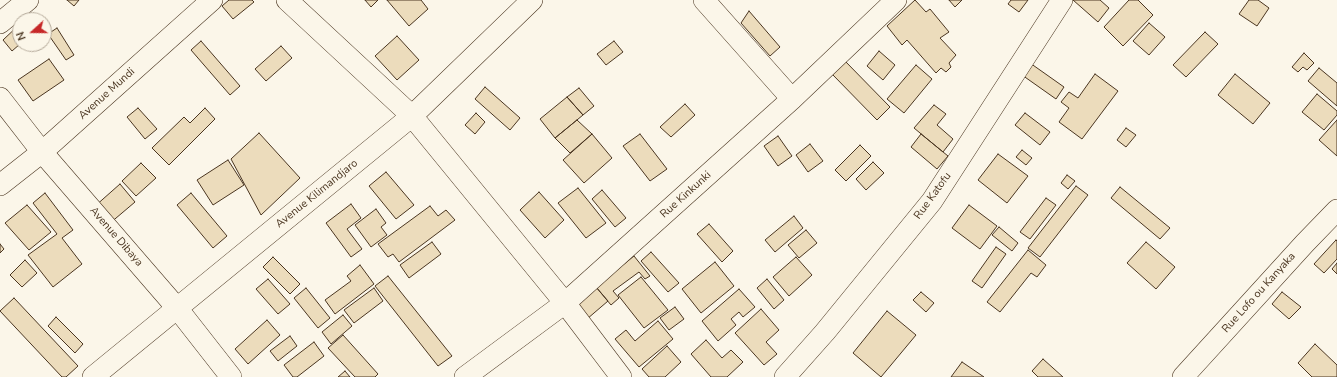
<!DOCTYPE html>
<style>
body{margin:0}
#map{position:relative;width:1337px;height:377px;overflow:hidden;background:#fbf6e9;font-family:"Nunito Sans",sans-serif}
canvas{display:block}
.north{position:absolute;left:12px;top:12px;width:40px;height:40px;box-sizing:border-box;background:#fbf6e9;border:1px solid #b4a999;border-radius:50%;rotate:249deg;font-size:11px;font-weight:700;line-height:16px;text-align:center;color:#4a3520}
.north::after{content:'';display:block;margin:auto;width:14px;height:18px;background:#c62828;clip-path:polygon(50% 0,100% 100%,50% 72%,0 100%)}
</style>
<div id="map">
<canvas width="1337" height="377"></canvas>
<div class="north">N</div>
</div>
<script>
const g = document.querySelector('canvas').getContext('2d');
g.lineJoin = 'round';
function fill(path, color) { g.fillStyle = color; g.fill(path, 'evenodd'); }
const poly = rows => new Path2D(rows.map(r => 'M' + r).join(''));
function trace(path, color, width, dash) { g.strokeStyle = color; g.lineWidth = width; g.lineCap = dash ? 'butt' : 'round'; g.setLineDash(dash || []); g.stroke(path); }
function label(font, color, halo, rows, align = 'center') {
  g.font = font + ' "Nunito Sans",sans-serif'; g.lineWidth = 3; g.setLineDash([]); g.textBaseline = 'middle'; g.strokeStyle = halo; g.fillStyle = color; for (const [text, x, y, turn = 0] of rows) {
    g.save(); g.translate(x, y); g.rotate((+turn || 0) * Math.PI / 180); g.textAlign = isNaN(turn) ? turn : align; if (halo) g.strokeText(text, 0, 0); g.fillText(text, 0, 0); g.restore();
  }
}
const building = poly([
 [67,0,79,0,74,6,67,0],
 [229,0,252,0,254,2,233,19,222,6,229,0],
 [365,0,378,0,371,7,365,0],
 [387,0,421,0,428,9,409,26,387,0],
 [915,0,926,12,930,9,949,32,940,38,956,55,949,63,951,67,946,72,941,68,936,73,907,40,902,45,887,26,915,0],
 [949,0,962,0,955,7,949,0],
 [1011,0,1028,0,1019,12,1008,4,1011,0],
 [1073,0,1100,0,1109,8,1098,22,1073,0],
 [1129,0,1138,0,1153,15,1123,46,1104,27,1129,0],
 [1249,0,1258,0,1269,8,1257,26,1239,14,1249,0],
 [749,11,780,47,770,56,741,23,749,11],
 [1149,23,1165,37,1149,55,1133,41,1149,23],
 [20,24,20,44,12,51,3,40,20,24],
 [57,28,74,55,66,60,48,34,57,28],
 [1205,32,1218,44,1186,77,1173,65,1205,32],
 [397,36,419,60,397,80,375,56,397,36],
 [201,41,240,86,230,95,191,50,201,41],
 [614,41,623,52,606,65,597,54,614,41],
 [281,46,292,58,266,81,255,69,281,46],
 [879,51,895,65,883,80,867,66,879,51],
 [1304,53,1314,63,1307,70,1303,67,1298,72,1292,67,1304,53],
 [49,59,64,80,33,101,18,80,49,59],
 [845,61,890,107,877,120,832,74,845,61],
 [1030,63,1064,87,1056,99,1022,75,1030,63],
 [916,65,932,79,904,113,887,99,916,65],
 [1319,68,1337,83,1337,106,1308,81,1319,68],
 [1095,74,1118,91,1082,139,1059,122,1069,108,1061,102,1069,92,1078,98,1095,74],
 [1235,74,1270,103,1253,124,1218,95,1235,74],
 [485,87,520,118,510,130,475,99,485,87],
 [579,88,594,106,583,115,567,97,579,88],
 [1317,94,1337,111,1337,115,1324,130,1302,112,1317,94],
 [567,97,583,115,555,138,540,119,567,97],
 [685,104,695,115,671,137,660,127,685,104],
 [934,105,946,114,937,125,953,139,943,152,914,128,934,105],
 [138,108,157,129,145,139,127,117,138,108],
 [205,108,215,119,169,165,152,148,184,117,190,123,205,108],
 [476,113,485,122,475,134,465,125,476,113],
 [1025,113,1050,132,1040,145,1015,125,1025,113],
 [577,120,592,134,570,153,555,138,577,120],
 [1337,120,1337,156,1319,140,1337,120],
 [1126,128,1136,135,1126,147,1117,140,1126,128],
 [259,133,300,178,261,215,231,159,259,133],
 [592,134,612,158,584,183,563,160,592,134],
 [640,134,667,169,650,181,623,146,640,134],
 [921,134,948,156,937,169,911,147,921,134],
 [778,136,792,156,778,166,764,146,778,136],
 [810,144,823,161,808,172,796,155,810,144],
 [860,145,871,156,846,181,835,170,860,145],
 [1022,150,1032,158,1026,165,1016,157,1022,150],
 [998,154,1028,176,1007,203,978,180,998,154],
 [228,160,244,185,213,205,197,180,228,160],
 [873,162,884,173,866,190,856,179,873,162],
 [141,163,156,178,136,196,122,181,141,163],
 [386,172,414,205,396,219,369,186,386,172],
 [1067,175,1075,181,1068,189,1061,183,1067,175],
 [120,184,135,202,109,224,94,207,120,184],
 [1076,186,1088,195,1040,257,1028,248,1076,186],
 [1120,187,1170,228,1160,239,1111,198,1120,187],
 [578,188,606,223,586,238,558,203,578,188],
 [602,190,626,218,615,227,592,199,602,190],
 [539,192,564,220,545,238,520,210,539,192],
 [45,193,73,230,62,238,82,264,53,287,28,255,57,234,33,203,45,193],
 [191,193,227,236,213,248,177,205,191,193],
 [1046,198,1056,205,1030,239,1020,232,1046,198],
 [351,204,361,218,347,229,362,249,351,257,326,223,351,204],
 [27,205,51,232,29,250,5,223,27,205],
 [969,205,997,226,980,249,952,228,969,205],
 [430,206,438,216,446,210,455,220,399,262,393,254,388,257,378,244,430,206],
 [376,209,386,223,381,227,387,235,371,247,355,225,376,209],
 [794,216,803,228,775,252,765,240,794,216],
 [709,224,733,251,722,262,697,234,709,224],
 [999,227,1018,243,1012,251,992,235,999,227],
 [806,230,817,243,799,258,788,245,806,230],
 [1336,240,1337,241,1337,259,1324,273,1314,264,1336,240],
 [432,242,441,254,409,278,400,265,432,242],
 [1146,242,1175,267,1156,289,1127,263,1146,242],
 [0,244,4,249,0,253,0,244],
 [996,247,1006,254,982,288,972,281,996,247],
 [1028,250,1046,265,1037,277,1031,273,1000,312,987,302,1028,250],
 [651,252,679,283,668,292,641,261,651,252],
 [634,256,650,276,645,279,639,272,613,291,619,298,611,305,596,287,634,256],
 [273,257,300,284,290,294,263,267,273,257],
 [796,257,812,275,789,296,773,277,796,257],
 [25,260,37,273,22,287,10,275,25,260],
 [715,262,734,286,701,313,682,289,715,262],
 [1337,263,1337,274,1332,269,1337,263],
 [360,265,374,284,335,314,325,300,351,281,347,276,360,265],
 [388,276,452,356,438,366,375,286,388,276],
 [641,277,668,310,644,328,618,295,641,277],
 [268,279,290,304,278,314,256,289,268,279],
 [767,279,784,300,774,309,757,288,767,279],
 [596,287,608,301,587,319,574,305,596,287],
 [306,288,330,318,318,328,294,298,306,288],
 [374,288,383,301,354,323,344,310,374,288],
 [739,289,755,307,743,317,739,312,731,319,736,325,718,341,702,321,739,289],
 [921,292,934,303,926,312,913,300,921,292],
 [1282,292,1301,307,1289,319,1272,304,1282,292],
 [14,298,78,366,66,377,62,377,0,311,14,298],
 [675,307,684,319,669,330,660,318,675,307],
 [761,309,779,330,766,342,777,354,764,365,735,333,761,309],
 [887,311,916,335,881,377,853,353,887,311],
 [343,315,352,326,331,344,322,332,343,315],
 [56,317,83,344,75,353,48,326,56,317],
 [267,320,280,335,248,364,235,349,267,320],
 [658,321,673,339,639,367,615,339,626,330,635,341,658,321],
 [343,335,378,374,375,377,355,377,328,348,343,335],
 [290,336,297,346,278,361,270,351,290,336],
 [706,340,722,358,731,350,743,362,727,377,711,377,691,354,706,340],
 [314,342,324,356,297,377,293,377,284,365,314,342],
 [1315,344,1337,365,1337,377,1312,377,1298,363,1315,344],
 [667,346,681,362,665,377,649,377,642,369,667,346],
 [1043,359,1063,377,1038,377,1032,371,1043,359],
 [962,362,984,377,951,377,962,362],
 [345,371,350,377,338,377,345,371]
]);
fill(building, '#ecdcbc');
trace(building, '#4a3520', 1);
const street = poly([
 [287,0,412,116,565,303,621,377],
 [704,0,792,99],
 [0,23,28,0],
 [0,98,42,152,177,308,231,377],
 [0,185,42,152,212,0],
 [93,377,412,116,532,0],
 [465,377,565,303,792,99,896,0],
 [785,377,825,332,932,201,1062,0],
 [1183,377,1305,243,1337,210]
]);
trace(street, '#4a3520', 22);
trace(street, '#fbf6e9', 21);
label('11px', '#4a3520', '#fbf6e9', [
 ["Avenue Mundi",107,94,-42],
 ["Avenue Kilimandjaro",317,194,-39],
 ["Rue Kinkunki",686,195,-42],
 ["Rue Katofu",933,196,-54],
 ["Avenue Dibaya",116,237,49],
 ["Rue Lofo ou Kanyaka",1259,293,-48]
]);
</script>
